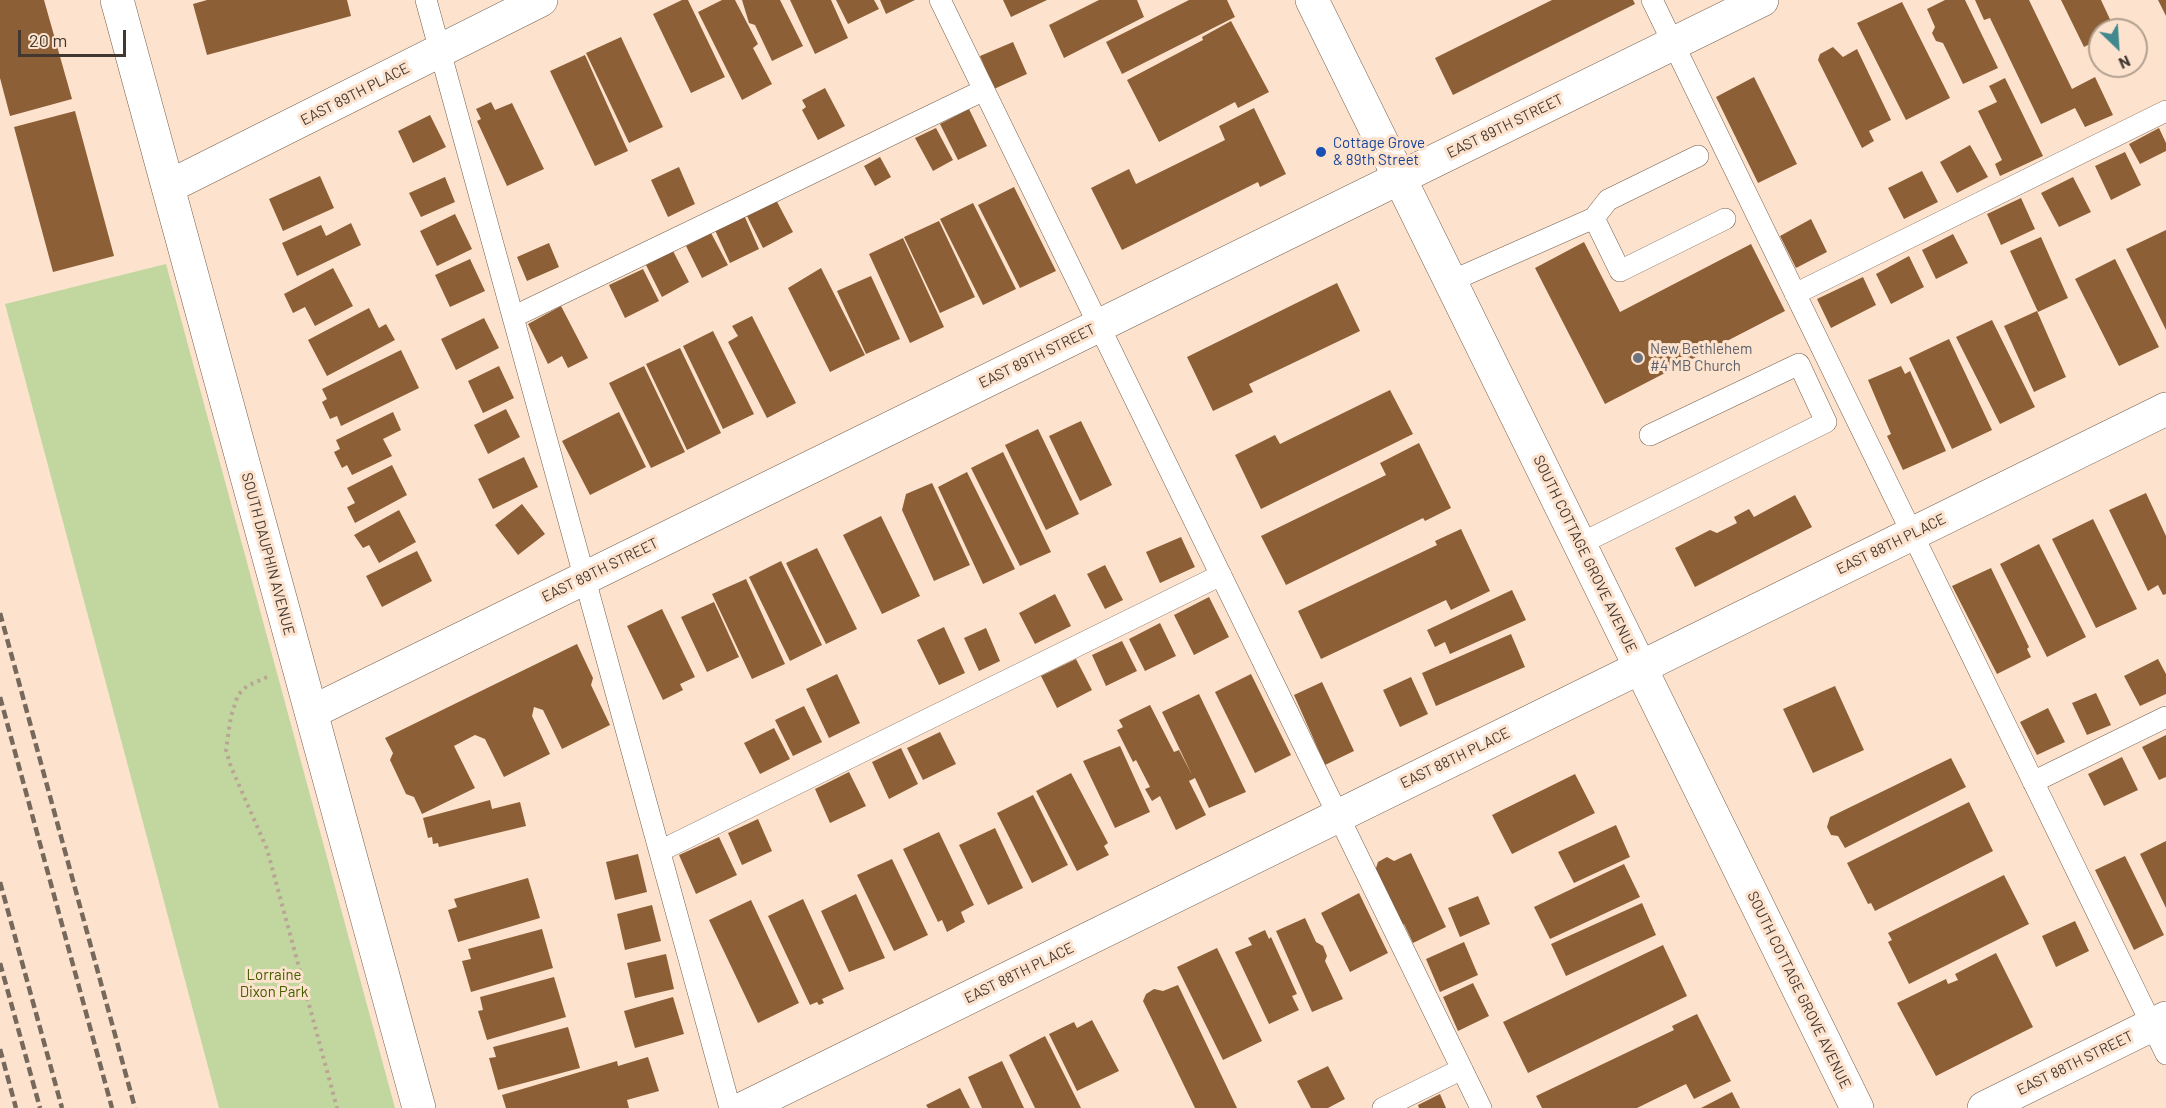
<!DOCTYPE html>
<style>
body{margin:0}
#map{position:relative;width:2166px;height:1108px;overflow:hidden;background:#fde3ce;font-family:Barlow,sans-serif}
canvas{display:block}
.north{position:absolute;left:2088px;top:18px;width:60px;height:60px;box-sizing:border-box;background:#fde3ce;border:2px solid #b29f8f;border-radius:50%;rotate:155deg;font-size:16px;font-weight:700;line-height:24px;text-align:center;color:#423830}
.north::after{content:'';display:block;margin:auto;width:21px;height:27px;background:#41898e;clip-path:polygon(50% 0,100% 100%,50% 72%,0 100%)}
.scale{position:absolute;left:18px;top:30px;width:108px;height:27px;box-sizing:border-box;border:3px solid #423830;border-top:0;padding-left:8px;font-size:18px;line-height:21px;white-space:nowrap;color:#423830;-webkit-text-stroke:4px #fde3ce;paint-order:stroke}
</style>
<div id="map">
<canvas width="2166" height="1108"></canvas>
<div class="north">N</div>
<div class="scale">20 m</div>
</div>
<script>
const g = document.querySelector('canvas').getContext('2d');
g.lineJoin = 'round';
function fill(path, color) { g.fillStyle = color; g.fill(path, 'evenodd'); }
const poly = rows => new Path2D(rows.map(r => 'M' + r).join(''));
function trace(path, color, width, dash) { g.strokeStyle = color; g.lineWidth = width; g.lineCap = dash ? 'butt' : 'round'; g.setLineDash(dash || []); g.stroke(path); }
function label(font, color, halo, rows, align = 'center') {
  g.font = font + ' Barlow,sans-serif'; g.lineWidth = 6; g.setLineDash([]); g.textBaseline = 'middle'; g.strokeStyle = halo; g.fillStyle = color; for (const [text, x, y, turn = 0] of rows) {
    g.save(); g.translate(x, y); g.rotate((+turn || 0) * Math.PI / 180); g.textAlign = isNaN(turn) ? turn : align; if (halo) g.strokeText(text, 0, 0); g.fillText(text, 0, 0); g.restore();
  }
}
fill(poly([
 [166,264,395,1108,219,1108,5,304]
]), '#c2d7a0');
fill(poly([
 [0,0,44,0,72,99,10,116,0,78],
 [207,0,347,0,351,16,207,55,193,4],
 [682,0,688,0,725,77,691,93,653,14],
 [722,0,735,0,758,44,753,48,772,84,742,100,698,12],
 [742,0,780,0,803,46,772,61,755,25,749,23],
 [790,0,831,0,848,38,815,54],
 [836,0,874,0,879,9,848,24],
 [880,0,915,0,886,14],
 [1003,0,1047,0,1011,17],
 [1099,0,1137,0,1144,17,1064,58,1049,25],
 [1189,0,1227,0,1235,17,1122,74,1106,42],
 [1552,0,1633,0,1635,4,1453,95,1435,58],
 [1945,0,1965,0,1998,68,1963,84,1943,43,1936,41,1932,33,1935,27,1927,9],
 [1975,0,2029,0,2072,89,2095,77,2113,115,2085,127,2075,108,2041,124,1990,18,1984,20],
 [2061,0,2101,0,2115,30,2100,30,2100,39,2084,47],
 [2158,0,2166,0,2166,16],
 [1902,2,1950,98,1906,120,1857,23],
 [1231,21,1269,92,1238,108,1235,102,1159,142,1127,80,1203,40,1202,37],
 [621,37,663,127,629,143,586,53],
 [1013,42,1027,74,994,89,980,56],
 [1833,47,1843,57,1857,49,1891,120,1869,131,1874,141,1862,148,1818,60,1820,54],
 [585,55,628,151,595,166,550,71],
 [1754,77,1797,164,1758,183,1716,97],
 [2005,78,2043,156,2000,176,1995,164,2002,160,1978,111,1997,102,1989,86],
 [825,88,845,126,818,140,802,110,806,107,802,100],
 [491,102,495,110,512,103,544,169,507,186,477,121,481,119,476,109],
 [1254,108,1286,174,1260,187,1258,182,1122,250,1091,188,1129,169,1136,184,1225,140,1219,126],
 [969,109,987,146,958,160,940,124],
 [75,111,114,256,53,272,14,127],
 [430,115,446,147,413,163,398,131],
 [936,128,953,160,933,171,915,138],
 [2159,128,2166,143,2166,151,2140,164,2129,144],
 [1970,145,1988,177,1957,193,1940,162],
 [2125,152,2141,185,2111,200,2095,166],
 [880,157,891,177,875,186,864,166],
 [679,167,695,204,668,217,651,180],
 [1922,171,1938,202,1904,219,1888,188],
 [320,176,334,208,283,231,269,199],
 [445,177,455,202,421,217,409,193],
 [2073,177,2091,212,2059,227,2041,193],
 [1014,187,1056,271,1020,288,978,205],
 [775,198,793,232,763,248,745,212],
 [2021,198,2035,229,2001,245,1987,214],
 [973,203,1016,289,983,305,940,219],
 [455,214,472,249,437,266,420,231],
 [744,215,759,249,730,263,714,228],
 [1811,219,1827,252,1796,268,1780,236],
 [939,221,975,297,940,313,904,237],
 [351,223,361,245,297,276,282,243,321,225,326,236],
 [2166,230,2166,330,2126,249],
 [711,233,728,265,702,278,686,246],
 [1953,234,1968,263,1936,279,1922,250],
 [2041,237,2068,298,2038,312,2010,251],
 [903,238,944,327,910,343,869,254],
 [1584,242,1620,312,1751,244,1785,311,1605,404,1535,268],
 [549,243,559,267,527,281,517,257],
 [673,251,689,282,662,297,646,265],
 [1909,256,1924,287,1891,304,1876,274],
 [470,259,485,291,450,307,435,275],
 [2115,259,2159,347,2119,366,2075,279],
 [333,268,353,306,315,326,305,307,293,313,284,294],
 [821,268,865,355,830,372,788,288],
 [643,269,659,301,625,318,609,285],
 [871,276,900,339,866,354,837,291],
 [1863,277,1876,305,1831,328,1817,299],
 [1337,283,1360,331,1249,384,1253,392,1213,411,1187,357],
 [561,306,588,358,568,368,562,356,548,364,528,324],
 [369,308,379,328,386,324,395,340,327,376,308,340],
 [2037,311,2066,377,2034,392,2004,326],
 [752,316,796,403,767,418,728,342,738,336,732,326],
 [484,318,499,348,456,370,441,339],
 [1992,320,2035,407,2000,424,1956,337],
 [713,331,754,414,723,429,683,346],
 [1949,339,1992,430,1952,449,1909,358],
 [680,348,721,433,687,450,646,364],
 [401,350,419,388,341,426,337,416,330,419,322,402,327,399,322,389],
 [499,366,514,398,483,413,468,381],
 [644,366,685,452,651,468,609,383],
 [1901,366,1905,374,1910,371,1946,451,1903,470,1887,436,1891,434,1868,380],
 [1390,390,1413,434,1261,509,1235,455,1275,435,1280,444],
 [506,409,520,437,488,454,474,425],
 [393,412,401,430,383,439,392,456,352,475,347,465,342,468,334,452,340,449,336,440],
 [619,412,646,467,590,495,562,441],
 [1081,421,1112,485,1080,501,1049,436],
 [1038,429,1079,514,1046,530,1005,445],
 [1419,443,1451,508,1425,521,1423,518,1286,585,1261,536,1386,475,1380,463],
 [1003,452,1051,552,1020,566,971,468],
 [524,457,538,487,493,509,478,479],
 [392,465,407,495,355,523,347,507,355,503,347,488],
 [967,472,1015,569,983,584,938,487],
 [932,483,970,565,934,581,902,510,906,494],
 [2146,493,2166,536,2166,594,2163,595,2158,585,2148,591,2109,510],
 [1795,495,1812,527,1695,587,1675,548,1710,530,1717,533,1737,523,1734,517,1749,509,1754,517],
 [522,504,545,534,518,555,495,525],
 [399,510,416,542,379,563,369,545,363,548,354,535],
 [881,516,920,596,882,614,843,535],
 [2093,519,2137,609,2096,628,2052,539],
 [1461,529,1490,591,1451,610,1446,600,1321,659,1298,611,1437,545,1435,541],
 [1181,537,1195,567,1160,583,1146,552],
 [2039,544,2086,637,2047,657,2000,564],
 [817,548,857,629,826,644,786,563],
 [417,551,432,581,382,607,366,576],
 [781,561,822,645,790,661,749,577],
 [1105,565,1123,600,1105,609,1087,574],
 [1991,568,2029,647,2027,649,2031,657,1997,674,1952,586],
 [746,579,785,664,752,679,712,594],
 [1512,590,1526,620,1450,654,1445,642,1435,647,1427,630],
 [1055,594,1071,626,1035,644,1019,613],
 [1209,597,1229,637,1194,655,1174,615],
 [714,602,739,657,707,672,681,617],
 [662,609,695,677,680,684,683,690,663,700,627,626],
 [1160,623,1176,656,1145,671,1129,639],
 [944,627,965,673,939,685,917,640],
 [986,628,1000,661,979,671,964,638],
 [1511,634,1525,667,1436,706,1422,673],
 [1122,641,1137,671,1106,686,1092,655],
 [577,644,593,678,591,685,610,725,562,749,543,710,534,707,532,716,550,754,504,777,485,739,475,735,454,746,475,788,422,814,414,797,406,794,390,760,393,753,385,738],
 [1076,659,1092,690,1057,708,1041,676],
 [2158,659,2166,674,2166,694,2140,706,2124,676],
 [837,674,860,723,829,738,806,689],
 [1251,674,1291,755,1255,773,1215,692],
 [1411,677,1428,714,1400,727,1383,690],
 [1322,682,1354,751,1325,765,1294,695],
 [1835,686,1864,750,1813,773,1783,709],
 [2096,693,2111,725,2087,735,2072,703],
 [1199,694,1246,792,1209,808,1195,778,1189,781,1206,815,1176,830,1160,796,1152,801,1145,789,1150,787,1136,760,1133,762,1117,730,1123,727,1119,720,1150,705,1174,752,1179,750,1192,775,1162,712],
 [804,706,822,742,793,756,775,720],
 [2048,708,2065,742,2037,755,2020,722],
 [774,728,790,759,760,774,744,743],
 [940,732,956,764,923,780,907,748],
 [2166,735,2166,777,2159,780,2142,747],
 [1120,746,1150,812,1115,828,1083,761],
 [901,748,918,784,889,799,872,762],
 [2122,757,2138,790,2104,806,2088,774],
 [1951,758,1966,787,1845,848,1838,836,1831,835,1827,827,1830,817],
 [849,772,866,806,830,823,815,789],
 [1071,773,1108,843,1104,846,1109,855,1077,871,1036,791],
 [1575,774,1595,813,1512,854,1492,815],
 [1033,795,1068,865,1032,883,997,813],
 [490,800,492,809,520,802,526,826,439,847,438,843,433,844,432,837,428,838,423,818],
 [1969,802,1993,851,1875,911,1871,903,1868,904,1847,863],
 [758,819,772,851,742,865,728,833],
 [1616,825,1630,857,1574,883,1558,852],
 [995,828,1023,888,988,905,959,845],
 [939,832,974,905,961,912,965,922,947,932,942,920,938,922,903,849],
 [719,837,737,875,696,894,679,855],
 [2166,841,2166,908,2140,854],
 [1411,853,1446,927,1413,943,1404,924,1400,926,1375,871,1378,862,1387,857,1394,861],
 [638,854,647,892,615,900,606,862],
 [2125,856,2164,935,2134,950,2095,870],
 [892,859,928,935,894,951,857,875],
 [1624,864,1640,897,1550,939,1534,907],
 [2004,875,2029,924,1909,984,1888,942,1892,940,1888,933],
 [528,878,540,918,458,942,448,910,457,907,454,899],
 [1359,893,1388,953,1350,972,1321,913],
 [856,894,885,958,849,972,821,911],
 [1478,896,1490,924,1460,937,1448,908],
 [803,899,844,989,822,999,824,1003,819,1005,817,1002,810,1005,768,916],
 [751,900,799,1003,758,1023,709,920],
 [1642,903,1656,935,1566,976,1551,944],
 [652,905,661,941,625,950,617,914],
 [1305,918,1316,942,1323,946,1327,956,1325,961,1343,999,1312,1012,1276,931],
 [2075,921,2089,951,2056,967,2042,936],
 [542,929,553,968,471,992,462,961,471,959,468,949],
 [1265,930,1269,939,1271,937,1297,994,1292,996,1299,1010,1269,1024,1235,952,1252,945,1248,938],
 [1464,942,1478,975,1440,992,1426,959],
 [1663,945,1687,996,1528,1073,1503,1022],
 [1217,948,1262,1041,1223,1060,1177,967],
 [1996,953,2033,1027,1936,1076,1897,1003,1946,979,1948,984,1958,980,1955,974],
 [666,954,674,989,635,998,627,963],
 [554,977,566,1017,487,1040,478,1011,483,1010,480,997],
 [1473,983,1489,1016,1458,1031,1443,997],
 [1178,985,1237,1108,1195,1108,1143,1001,1146,994,1154,989,1163,991],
 [673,997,684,1034,635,1048,624,1011],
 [1697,1014,1731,1081,1694,1099,1686,1084,1637,1108,1542,1108,1536,1096,1674,1030,1672,1026],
 [1092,1020,1119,1071,1077,1091,1049,1034,1074,1022,1077,1028],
 [568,1027,580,1068,498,1090,489,1058,496,1057,493,1047],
 [1045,1036,1081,1108,1035,1108,1009,1055],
 [648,1057,659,1091,627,1100,629,1108,506,1108,502,1095,617,1061,618,1066],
 [1002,1061,1024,1108,982,1108,968,1077],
 [1328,1066,1345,1099,1328,1108,1311,1108,1297,1081],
 [960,1088,970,1108,928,1108,926,1105],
 [1732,1092,1740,1108,1701,1108],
 [1440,1094,1446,1108,1419,1108,1418,1105]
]), '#8d5f36');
const service = poly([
 [426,0,730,1108],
 [940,0,1481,1108],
 [1652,0,2166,1054],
 [1594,218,1620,271,1725,219],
 [1449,282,1594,218,1608,200,1698,156],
 [1795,294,2166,111],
 [513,317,984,90],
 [1580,544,1826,422,1799,364,1650,435],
 [2033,782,2166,717],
 [660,851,1221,575],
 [1383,1108,1462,1069]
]);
const minor = poly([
 [117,0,419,1108],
 [168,187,541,0],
 [312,712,1762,0],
 [744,1108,2166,409],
 [1984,1108,2166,1018]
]);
const secondary = poly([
 [1312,0,1857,1108]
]);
trace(service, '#755f4d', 22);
trace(minor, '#755f4d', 34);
trace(secondary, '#755f4d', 34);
trace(poly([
 [267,677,247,686,238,695,231,716,226,750,231,767,267,849,337,1108]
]), '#baa595', 4, [3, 4.5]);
trace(service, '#fff', 21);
trace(minor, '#fff', 33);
trace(secondary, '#fff', 33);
trace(poly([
 [0,613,135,1108],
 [0,697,112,1108],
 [0,882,62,1108],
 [0,963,40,1108],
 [0,1049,16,1108]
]), '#77685c', 4.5, [9, 4.5]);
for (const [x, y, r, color] of [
 [1321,152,6,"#1a4fb4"],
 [1638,358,6,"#6b7280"]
]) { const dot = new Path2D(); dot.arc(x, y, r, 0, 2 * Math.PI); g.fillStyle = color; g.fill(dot); trace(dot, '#fde3ce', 2); }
label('15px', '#423830', '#fde3ce', [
 ["EAST 89TH PLACE",355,94,-27],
 ["EAST 89TH STREET",1505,126,-26],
 ["EAST 89TH STREET",1037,356,-26],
 ["EAST 88TH PLACE",1891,544,-26],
 ["SOUTH DAUPHIN AVENUE",268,554,75],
 ["SOUTH COTTAGE GROVE AVENUE",1585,554,64],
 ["EAST 89TH STREET",600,570,-26],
 ["EAST 88TH PLACE",1455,758,-26],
 ["EAST 88TH PLACE",1019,973,-26],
 ["SOUTH COTTAGE GROVE AVENUE",1799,990,64],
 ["EAST 88TH STREET",2075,1063,-26]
]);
label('15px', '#164399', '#fde3ce', [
 ["Cottage Grove",1333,143],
 ["& 89th Street",1333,160]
], 'left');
label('15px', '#5b616d', '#fde3ce', [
 ["New Bethlehem",1650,349],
 ["#4 MB Church",1650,366]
], 'left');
label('15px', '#455e00', '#fde3ce', [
 ["Lorraine",274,975],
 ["Dixon Park",274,992]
]);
</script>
